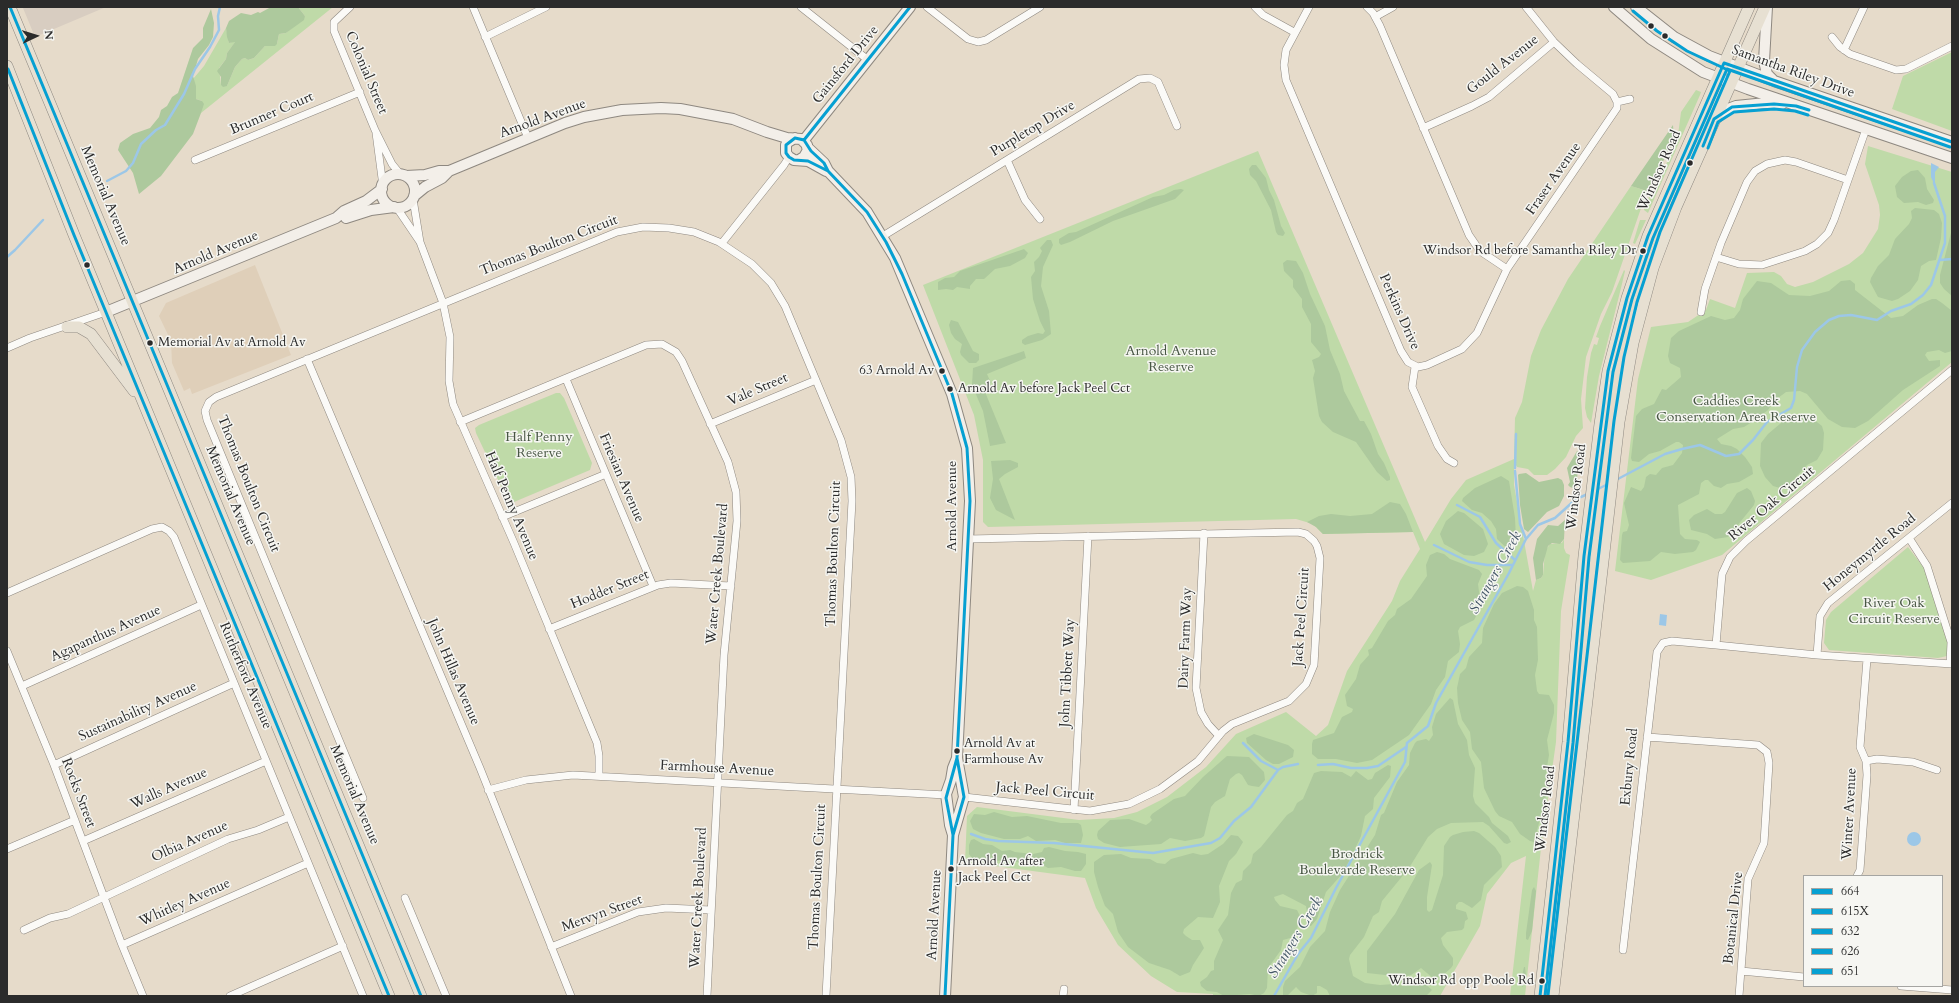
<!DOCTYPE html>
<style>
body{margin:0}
#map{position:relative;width:1959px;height:1003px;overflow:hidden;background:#e6dbca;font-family:Cardo,serif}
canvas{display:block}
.frame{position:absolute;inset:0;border:8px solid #2b2b2b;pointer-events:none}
.legend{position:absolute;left:1803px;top:875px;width:140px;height:112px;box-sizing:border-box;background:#f6f6f2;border:1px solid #a5a5a2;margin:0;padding:5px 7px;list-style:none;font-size:12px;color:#2b2b2b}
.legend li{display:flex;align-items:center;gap:8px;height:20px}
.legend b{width:20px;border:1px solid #a5a5a2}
.north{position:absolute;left:16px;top:16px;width:40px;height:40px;-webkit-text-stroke:3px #f6f6f2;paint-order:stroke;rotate:86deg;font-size:11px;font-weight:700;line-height:16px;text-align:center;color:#2b2b2b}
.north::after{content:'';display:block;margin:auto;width:14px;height:18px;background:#2b2b2b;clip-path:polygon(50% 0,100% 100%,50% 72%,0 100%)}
</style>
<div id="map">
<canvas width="1959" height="1003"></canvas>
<div class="frame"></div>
<ul class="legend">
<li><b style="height:5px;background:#06a0d2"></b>664</li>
<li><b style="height:5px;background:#06a0d2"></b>615X</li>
<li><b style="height:5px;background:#06a0d2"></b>632</li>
<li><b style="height:5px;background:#06a0d2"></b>626</li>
<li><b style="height:5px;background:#06a0d2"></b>651</li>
</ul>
<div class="north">N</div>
</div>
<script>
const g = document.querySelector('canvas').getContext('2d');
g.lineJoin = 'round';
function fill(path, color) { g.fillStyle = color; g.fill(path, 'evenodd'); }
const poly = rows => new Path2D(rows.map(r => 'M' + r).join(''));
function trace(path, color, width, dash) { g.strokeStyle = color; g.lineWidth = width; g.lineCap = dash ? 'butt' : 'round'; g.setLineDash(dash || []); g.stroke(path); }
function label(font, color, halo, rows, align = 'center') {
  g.font = font + ' Cardo,serif'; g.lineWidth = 3; g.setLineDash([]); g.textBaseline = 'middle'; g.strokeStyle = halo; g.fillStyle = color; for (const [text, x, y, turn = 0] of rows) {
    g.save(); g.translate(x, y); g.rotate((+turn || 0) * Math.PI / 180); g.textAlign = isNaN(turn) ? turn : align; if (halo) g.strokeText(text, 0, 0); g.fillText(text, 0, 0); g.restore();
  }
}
fill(poly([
 [255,265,291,355,192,394,190,388,184,391,172,363,171,341,159,316,166,303]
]), '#dfcfb9');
fill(poly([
 [25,7,106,7,35,37,23,8]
]), '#d8cdc1');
fill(poly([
 [298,7,333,7,201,113,202,101,196,99,196,89,193,79,204,66,226,28,229,43,236,41,227,53,226,59,219,68,221,85,227,86,235,67,242,59,245,58,248,60,254,58,265,46,277,44,279,34,286,33,305,16],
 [1952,52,1952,131,1892,109,1903,76],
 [1696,90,1701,92,1700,95,1648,213,1644,210,1644,207,1677,143,1681,112],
 [1868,146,1952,172,1952,362,1722,555,1651,580,1615,571,1638,379,1651,327,1688,322,1706,310,1710,299,1735,308,1747,273,1774,272,1781,276,1787,284,1795,287,1813,282,1849,264,1863,253,1878,229,1880,215,1879,205,1865,164],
 [1258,151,1425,542,1451,499,1466,480,1514,459,1515,418,1522,402,1531,356,1541,330,1568,279,1631,186,1647,191,1612,292,1601,314,1586,357,1581,399,1583,428,1576,436,1566,457,1555,469,1547,475,1534,475,1528,469,1517,467,1514,461,1514,485,1533,591,1536,580,1541,578,1543,575,1545,551,1550,544,1562,543,1564,539,1564,548,1566,553,1570,555,1561,611,1556,742,1541,848,1525,996,1510,996,1526,856,1511,863,1487,894,1480,926,1440,996,1213,996,1213,994,1177,992,1151,976,1118,945,1096,908,1085,878,965,862,967,816,977,807,1079,820,1114,818,1137,812,1167,797,1206,767,1236,734,1286,712,1316,736,1328,725,1347,671,1392,601,1400,581,1420,549,1413,532,1323,534,1313,524,1296,519,988,527,983,522,983,460,974,415,923,285],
 [1640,220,1646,220,1635,244,1633,243],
 [1624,270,1625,271,1621,288,1599,376,1591,423,1587,417,1585,408,1587,377,1591,353,1594,344,1597,345,1599,338,1596,337,1600,326],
 [556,393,560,393,564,398,592,463,590,470,514,502,508,501,476,433,475,428,479,425],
 [1908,547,1924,568,1949,646,1947,656,1938,658,1829,650,1824,643,1826,620,1831,612]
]), '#bfdaa8');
fill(poly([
 [271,7,298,7,305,16,304,20,286,33,279,34,277,44,275,46,265,46,254,58,248,60,245,58,242,59,235,67,227,86,223,87,221,85,221,77,217,71,226,59,227,53,235,42,229,43,227,37,226,28,229,21,241,13,251,15,258,12,260,13],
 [211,9,214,23,213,37,209,45,198,59,193,76,196,86,196,99,202,101,204,104,201,113,193,134,161,176,139,194,133,173,118,150,120,143,133,134,150,128,159,117,161,110,167,106,172,97,178,93,193,48,203,38,203,28],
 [1673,125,1674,141,1647,191,1631,186],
 [1252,165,1256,165,1266,178,1269,190,1274,200,1281,226,1285,233,1283,236,1278,235,1276,232,1271,210,1256,181,1250,175,1249,169],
 [1918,170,1925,178,1927,189,1934,200,1933,203,1926,205,1918,202,1904,203,1897,197,1895,186,1902,177,1911,171],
 [1181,189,1184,190,1175,199,1113,221,1070,242,1061,245,1059,243,1059,239,1069,233,1076,232,1153,197,1164,195,1174,190],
 [1915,208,1934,210,1939,214,1942,223,1941,238,1936,260,1929,261,1921,266,1918,280,1910,291,1898,299,1892,301,1878,297,1870,282,1871,278,1878,266,1889,255,1895,239,1909,224,1912,218,1911,211],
 [1952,229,1952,296,1944,289,1940,283,1940,275],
 [1047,240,1051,240,1053,245,1043,267,1041,286,1049,311,1051,334,1042,340,1025,345,1022,343,1022,340,1028,336,1038,333,1043,334,1045,331,1040,321,1033,299,1031,277,1035,271,1034,262,1039,257,1042,251,1040,248],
 [1024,249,1028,253,1025,258,1010,266,995,269,984,279,976,279,970,286,970,289,957,287,953,290,946,289,938,290,938,282,945,278,954,277,960,271],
 [1287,260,1296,261,1303,273,1310,294,1325,326,1330,350,1340,374,1344,391,1360,421,1364,421,1371,434,1378,454,1384,463,1390,477,1390,480,1387,481,1377,472,1356,442,1333,432,1322,422,1319,416,1313,378,1315,371,1312,360,1319,357,1321,354,1311,342,1311,324,1302,307,1302,299,1293,287,1293,280,1284,271,1283,263],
 [1850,280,1855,284,1855,290,1891,318,1903,316,1918,305,1932,299,1936,299,1942,303,1952,311,1952,351,1945,353,1939,350,1927,352,1925,355,1929,361,1940,360,1940,366,1903,390,1868,421,1855,428,1842,427,1828,419,1807,394,1800,391,1786,392,1774,401,1768,410,1752,422,1744,427,1733,429,1717,439,1721,444,1731,446,1737,449,1745,457,1752,467,1753,474,1739,482,1727,484,1721,488,1714,486,1708,480,1705,480,1701,483,1699,494,1678,505,1680,534,1685,539,1697,540,1700,542,1696,550,1693,552,1675,554,1661,552,1650,561,1623,563,1620,560,1622,535,1623,532,1627,531,1629,525,1624,503,1631,487,1641,491,1644,487,1646,477,1650,474,1656,475,1662,468,1673,465,1682,453,1683,445,1679,442,1676,442,1660,451,1649,454,1639,462,1632,461,1631,458,1636,416,1642,409,1654,404,1662,389,1666,390,1681,377,1680,368,1670,363,1668,356,1671,338,1679,331,1711,316,1725,320,1734,318,1740,310,1743,299,1757,281,1771,283,1789,295,1810,296,1829,291,1841,281],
 [951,320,958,322,973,351,979,354,979,360,976,363,969,363,961,355,960,352,962,344,955,339,951,333,949,325],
 [1024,351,1026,358,987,374,991,383,983,387,1006,443,990,446,983,411,972,385,973,368],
 [1800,414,1809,416,1822,426,1824,433,1823,450,1817,460,1807,465,1787,487,1780,488,1773,486,1765,477,1760,466,1761,443,1768,434,1787,418],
 [1577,451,1579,452,1580,457,1576,485,1573,488,1570,487,1568,485,1570,482,1567,468],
 [1010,460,1018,463,1018,467,1005,474,999,479,1015,520,996,510,990,498,993,479,991,461],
 [1526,473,1539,482,1558,478,1562,480,1564,485,1564,496,1559,506,1547,512,1528,532,1524,529,1520,505,1518,475,1519,474],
 [1501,476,1509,481,1515,518,1516,540,1514,542,1514,550,1511,552,1497,539,1496,529,1491,521,1482,513,1472,510,1462,501,1463,498,1475,488],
 [1747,488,1751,491,1755,501,1754,505,1728,537,1715,539,1707,534,1691,530,1689,520,1694,515,1707,509,1715,514,1722,514,1725,512,1737,493],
 [1390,502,1400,504,1406,514,1413,532,1323,534,1316,527,1307,522,1319,516,1331,514,1350,516,1372,514],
 [1458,511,1464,513,1483,529,1488,544,1484,552,1474,556,1464,555,1444,544,1440,534,1446,521],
 [1565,520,1564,539,1560,544,1552,543,1548,546,1543,564,1543,575,1541,578,1536,580,1533,558,1537,539,1548,525,1558,526],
 [1437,552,1444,554,1450,559,1479,570,1482,574,1478,584,1481,607,1474,620,1460,627,1458,631,1460,644,1459,652,1448,661,1445,677,1436,690,1431,704,1409,735,1372,760,1357,763,1336,759,1318,759,1312,754,1312,744,1313,740,1334,733,1342,717,1352,712,1353,709,1347,706,1345,695,1356,679,1360,665,1369,655,1368,650,1372,648,1388,621,1395,615,1397,609,1411,599,1427,576,1426,565,1430,555],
 [1517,586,1523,587,1528,591,1534,610,1534,620,1537,627,1538,660,1535,675,1537,691,1539,694,1549,695,1554,705,1554,713,1547,740,1549,755,1546,773,1547,792,1534,842,1530,841,1520,834,1512,822,1499,816,1495,811,1484,788,1481,762,1472,749,1470,732,1462,720,1458,703,1457,688,1460,674,1466,668,1469,657,1482,643,1483,628,1494,604,1502,593],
 [1450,698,1453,700,1458,724,1467,740,1469,755,1475,768,1473,796,1475,803,1489,817,1492,823,1508,836,1511,842,1507,844,1504,843,1489,826,1483,822,1451,823,1437,829,1428,837,1409,868,1382,901,1379,912,1373,916,1364,937,1350,955,1349,959,1353,976,1365,983,1380,985,1394,984,1404,986,1424,983,1432,990,1426,996,1330,996,1327,990,1320,986,1317,986,1317,993,1312,996,1301,992,1296,987,1287,996,1283,995,1283,987,1285,981,1300,967,1310,947,1325,931,1330,912,1340,890,1375,835,1381,815,1384,813,1397,782,1409,765,1410,753,1415,743,1417,741,1426,739,1429,741,1433,735,1432,727,1436,714],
 [1254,734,1288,745,1294,750,1293,757,1279,764,1273,764,1266,760,1247,743,1246,738],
 [1227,756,1249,757,1264,772,1265,780,1259,787,1252,786,1248,785,1242,775,1239,773,1236,774,1230,779,1225,796,1215,802,1211,807,1204,836,1201,838,1185,841,1170,838,1161,844,1120,847,1104,843,1098,839,1097,835,1098,831,1110,820,1129,819,1146,825,1149,823,1152,820,1150,817,1152,814,1174,799,1185,796,1203,777],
 [1388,765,1391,766,1390,777,1374,798,1373,809,1365,816,1361,836,1355,849,1343,873,1326,892,1317,919,1311,926,1306,926,1308,919,1306,906,1283,894,1274,897,1275,900,1280,906,1297,910,1300,916,1296,934,1294,937,1283,940,1281,950,1268,968,1267,988,1264,993,1259,996,1250,994,1224,996,1217,992,1207,991,1201,986,1200,982,1207,977,1211,971,1214,970,1214,961,1223,940,1218,930,1228,915,1231,893,1236,883,1242,880,1243,871,1251,863,1253,854,1261,847,1287,815,1293,811,1297,803,1303,799,1314,773,1321,771,1342,772,1351,777,1356,771,1368,780,1372,779,1375,773],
 [994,812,1012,817,1027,816,1061,823,1078,823,1081,825,1083,835,1081,843,1065,843,1055,840,1036,841,1028,836,1020,839,1004,839,981,833,973,829,970,821,974,814,985,815],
 [1474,831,1479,833,1495,847,1501,856,1502,867,1484,885,1481,900,1472,908,1462,902,1459,902,1456,905,1456,909,1466,912,1468,919,1465,921,1464,928,1462,930,1447,932,1441,938,1443,945,1453,958,1453,965,1451,968,1442,976,1433,978,1421,968,1411,975,1403,977,1367,973,1367,951,1395,914,1419,870,1430,862,1432,865,1427,897,1427,910,1429,912,1432,910,1443,875,1444,846,1450,837,1453,835,1463,832],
 [1231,835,1238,836,1243,842,1236,854,1229,861,1219,886,1220,902,1213,918,1198,917,1184,929,1183,933,1186,936,1192,940,1200,940,1204,948,1193,965,1190,972,1180,976,1170,970,1149,963,1128,947,1118,932,1113,914,1105,906,1098,887,1094,872,1094,862,1104,855,1121,854,1131,858,1150,859,1157,863,1165,864,1171,859,1193,853,1201,855,1208,854,1223,844],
 [974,839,983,844,992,845,1002,851,1010,850,1015,852,1033,854,1042,852,1044,848,1049,847,1065,851,1078,852,1086,854,1086,864,1081,871,1075,871,1061,867,1048,868,1041,864,1036,865,1006,860,994,861,972,858,969,854,969,845,971,840],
 [1534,887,1536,891,1532,931,1528,940,1526,939,1526,933,1532,890],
 [1524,967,1525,967,1526,976,1523,987,1520,984]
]), '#adc99d');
fill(poly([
 [1931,163,1939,167,1935,172,1935,186,1931,177],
 [1660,614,1667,615,1666,626,1659,625],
 '1907 839a7 7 0 1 1 14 0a7 7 0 1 1-14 0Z'
]), '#9cc7e7');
trace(poly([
 [107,181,126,171,133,163,141,144,156,130,165,125,184,94,195,69,210,47,219,30,218,16,220,7],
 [7,257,15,250,43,220],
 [1940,260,1952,259],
 [1515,468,1516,434],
 [1515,471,1520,524,1526,539],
 [1616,480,1665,454,1682,449,1700,445,1726,456,1739,454,1753,440,1767,422,1791,408,1794,400,1797,367,1802,350,1815,332,1829,320,1839,316,1851,315,1877,320,1891,311,1911,304,1923,295,1931,285,1945,243,1945,216,1934,183],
 [1596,490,1608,484],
 [1457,505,1480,517,1496,543,1515,560],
 [1434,545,1469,562,1487,565,1513,565],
 [1243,743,1261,761,1278,770],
 [1318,765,1333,764,1351,768,1367,768,1378,766,1406,747],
 [971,834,985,839,998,841,1054,843,1153,853,1211,843,1220,838,1234,821,1251,807,1278,770,1283,767,1298,764],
 [1274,996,1298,954,1311,938,1336,888,1405,762,1407,743,1428,726,1436,703,1509,573,1526,539,1538,525,1555,518,1576,499,1588,494]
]), '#9cc7e7', 2.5);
const street = poly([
 [350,7,334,22,334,31,375,130,392,164,400,174],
 [473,7,528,138],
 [801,7,868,60],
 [927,7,968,39,978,42,986,40,1040,7],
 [1255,7,1263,15,1294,32],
 [1309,7,1286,50,1284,65,1286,80,1401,351,1408,362,1418,367,1427,365,1462,349,1477,333,1507,269,1617,108,1617,102,1613,94,1577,64,1554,42,1526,7],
 [1367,7,1373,13,1380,26,1469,235,1480,251,1507,269],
 [1375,17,1393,7],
 [485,37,546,7],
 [1832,37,1840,47,1850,54,1896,70,1906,69,1952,46],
 [1844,50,1864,7],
 [1617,102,1630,99],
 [1423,128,1472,106,1489,97,1554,42],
 [376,133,383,186],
 [195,160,360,92],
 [1007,160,1025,200,1040,219],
 [413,199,420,242],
 [397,208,420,242,443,303,450,337,449,381,453,404,514,543,597,743,599,756,599,776],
 [883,236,1139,79,1150,78,1158,82,1177,126],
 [722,243,784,165,789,157],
 [1716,257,1739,264,1762,265,1805,251,1817,244,1828,233,1834,220,1866,129],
 [1701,312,1705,289,1721,243,1747,182,1755,171,1767,164,1785,160,1796,162,1848,180],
 [7,348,30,338,106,312],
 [307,359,480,768,571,996],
 [1415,367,1412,387,1438,446,1447,459,1454,463],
 [1952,370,1746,541,1730,557,1722,574,1716,645,1817,655,1952,664],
 [566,379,653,586],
 [460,422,646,345,662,344,676,352,682,361,728,462,736,492,737,521,724,655,707,996],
 [710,424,816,380],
 [502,517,606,474],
 [1204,533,1196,688,1201,712,1208,724,1219,736],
 [1909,538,1927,566,1951,642,1950,664],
 [7,593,152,529,162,527,169,531,174,537,363,996],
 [549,629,658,585,671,583,731,586],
 [7,651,54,765,122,945],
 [1817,655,1820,616,1828,603,1952,503],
 [22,686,201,605],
 [1647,737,1758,745,1767,752,1769,763,1764,843,1748,879,1739,996],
 [1866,761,1877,759,1913,762,1937,770],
 [54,765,234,683],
 [488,790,526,780,573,775,946,795],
 [964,797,1090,811,1129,804,1160,789,1198,761,1223,731,1232,724,1289,701,1306,684,1314,665,1320,558,1317,546,1314,541,1306,534,1298,532,968,539],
 [363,798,207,420,205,411,209,402,216,397,617,232,643,227,669,228,694,232,719,242,752,264,771,283,785,306,841,440,851,477,852,501,826,996],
 [1074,810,1088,536],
 [83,841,266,761],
 [7,849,75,820],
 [1857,876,1860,870,1867,775,1866,761,1860,747,1867,659],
 [405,898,446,996],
 [24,930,50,918,68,914,228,839,258,830,289,817],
 [551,947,638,912,666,908,711,910],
 [1623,950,1657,652,1663,643,1672,641,1716,645],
 [1741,971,1804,977],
 [1901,986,1952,990],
 [143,996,122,945,308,863],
 [230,996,343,946],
 [1063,996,1064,989]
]);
const secondary = poly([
 [1614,7,1651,39,1703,72,1748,89,1952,158],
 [1636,7,1674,37,1709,56,1774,81,1952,142],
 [1767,7,1764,61,1767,74,1774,81],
 [1715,119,1728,109,1736,106,1766,103,1782,104],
 [795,138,788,142,786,145,786,153,789,157,794,160,808,161,826,171],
 [804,140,910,7],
 [807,147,824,163,828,171,867,212,895,258,952,394,967,448,970,501,957,758,964,797,953,835,945,996],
 '381 191a17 17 0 1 1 34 0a17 17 0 1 1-34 0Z',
 [406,176,425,175,439,171,449,171],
 [414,196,425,187,442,178,449,171,565,123,584,117,622,110,661,108,680,109,733,119,767,132,787,138,801,139,807,145,808,150,804,157,799,160],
 [346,218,371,210,394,207],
 [106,312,336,218,344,211,366,201,382,189],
 [953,835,950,825,946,794,951,780,953,768,957,758]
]);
const primary = poly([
 [10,7,421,996],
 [7,66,74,235,389,996],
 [67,327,79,327,91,334,134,391],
 [1540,996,1568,742,1584,556,1600,424,1608,371,1627,298,1648,236,1749,7],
 [1553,996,1619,422,1633,343,1653,268,1676,207,1765,7]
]);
trace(street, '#8e8880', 8);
trace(secondary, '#8e8880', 12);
trace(primary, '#8e8880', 12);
trace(street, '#fbfaf7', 7);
trace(secondary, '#f3efe9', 10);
trace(primary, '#e7e0d2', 11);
trace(poly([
 [1703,146,1714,119,1732,107,1774,104,1796,106,1809,110],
 [1540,996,1568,742,1584,556,1608,371,1627,298,1648,236,1724,63,1952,142]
]), '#06a0d2', 3);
trace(poly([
 [1708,148,1718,122,1734,112,1774,109,1795,111,1808,115],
 [1545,996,1573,743,1589,557,1613,372,1632,299,1653,238,1727,69,1950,147]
]), '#06a0d2', 3);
trace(poly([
 [795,138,804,140,811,151,824,163,828,171,808,161,794,160,789,157,786,153,786,145,795,138],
 [804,140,910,7],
 [828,171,867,212],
 [828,171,867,212],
 [867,212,886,242],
 [867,212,886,242],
 [886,242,902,274],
 [886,242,902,274],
 [902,274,952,394],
 [902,274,952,394],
 [952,394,967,448],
 [952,394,967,448],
 [967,448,970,501],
 [967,448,970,501],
 [957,758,970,501],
 [957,758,970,501],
 [953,835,946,798,957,758],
 [953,835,964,797,957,758],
 [945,996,953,835]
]), '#06a0d2', 3);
trace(poly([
 [1548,995,1614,421,1624,357,1637,302,1660,232,1730,71,1687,51,1657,31,1633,11]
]), '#06a0d2', 3);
trace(poly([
 [10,7,421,996],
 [8,69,74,235,389,996]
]), '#06a0d2', 3);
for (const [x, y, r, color] of [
 [1651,26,3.5,"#2b2b2b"],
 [1665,36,3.5,"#2b2b2b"],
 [1690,163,3.5,"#2b2b2b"],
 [1643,251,3.5,"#2b2b2b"],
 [87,265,3.5,"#2b2b2b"],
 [150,343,3.5,"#2b2b2b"],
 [942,371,3.5,"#2b2b2b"],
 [950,389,3.5,"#2b2b2b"],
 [957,751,3.5,"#2b2b2b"],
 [951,869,3.5,"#2b2b2b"],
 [1542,981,3.5,"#2b2b2b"]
]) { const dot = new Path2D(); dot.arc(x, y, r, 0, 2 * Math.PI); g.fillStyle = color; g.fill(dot); trace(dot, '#f6f6f2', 1.5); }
label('13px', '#2b2b2b', '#f6f6f2', [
 ["Windsor Rd before Samantha Riley Dr",1636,251,"right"],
 ["Memorial Av at Arnold Av",158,343],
 ["63 Arnold Av",934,371,"right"],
 ["Arnold Av before Jack Peel Cct",958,389],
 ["Arnold Av at",964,744],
 ["Farmhouse Av",964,760],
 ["Arnold Av after",958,862],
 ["Jack Peel Cct",958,878],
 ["Windsor Rd opp Poole Rd",1534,981,"right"]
], 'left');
label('14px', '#2b2b2b', '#f6f6f2', [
 ["Gainsford Drive",846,65,-51],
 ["Gould Avenue",1503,65,-38],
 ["Samantha Riley Drive",1793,72,20],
 ["Colonial Street",366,73,67],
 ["Brunner Court",272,114,-23],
 ["Arnold Avenue",543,119,-20],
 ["Purpletop Drive",1033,129,-31],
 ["Windsor Road",1660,171,-66],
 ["Fraser Avenue",1554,179,-55],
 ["Memorial Avenue",105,196,67],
 ["Thomas Boulton Circuit",549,246,-21],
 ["Arnold Avenue",216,253,-23],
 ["Perkins Drive",1399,312,66],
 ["Vale Street",758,390,-23],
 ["Friesian Avenue",621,478,67],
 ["Thomas Boulton Circuit",248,484,68],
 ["Windsor Road",1577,487,-83],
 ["Memorial Avenue",230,496,67],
 ["River Oak Circuit",1772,504,-40],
 ["Half Penny Avenue",511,506,67],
 ["Arnold Avenue",953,506,-90],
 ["Honeymyrtle Road",1870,553,-39],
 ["Thomas Boulton Circuit",834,554,-88],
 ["Water Creek Boulevard",718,574,-85],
 ["Hodder Street",610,590,-22],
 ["Jack Peel Circuit",1302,617,-86],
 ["Agapanthus Avenue",106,634,-24],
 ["Dairy Farm Way",1186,638,-88],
 ["John Hillas Avenue",453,672,67],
 ["John Tibbett Way",1068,673,-87],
 ["Rutherford Avenue",245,676,67],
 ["Sustainability Avenue",138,712,-24],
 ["Exbury Road",1630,767,-84],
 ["Farmhouse Avenue",717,769,3],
 ["Walls Avenue",169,789,-24],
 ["Jack Peel Circuit",1045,792,5],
 ["Rocks Street",78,793,69],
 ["Memorial Avenue",354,795,67],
 ["Windsor Road",1546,809,-83],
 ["Winter Avenue",1850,814,-87],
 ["Olbia Avenue",190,842,-24],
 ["Thomas Boulton Circuit",818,877,-87],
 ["Water Creek Boulevard",699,898,-87],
 ["Whitley Avenue",185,903,-24],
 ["Mervyn Street",602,914,-20],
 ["Arnold Avenue",935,915,-87],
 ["Botanical Drive",1734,918,-84]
]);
label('14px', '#485744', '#f6f6f2', [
 ["Arnold Avenue",1171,352],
 ["Reserve",1171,368],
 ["Caddies Creek",1736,402],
 ["Conservation Area Reserve",1736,418],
 ["Half Penny",539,438],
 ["Reserve",539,454],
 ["River Oak",1894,604],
 ["Circuit Reserve",1894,620],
 ["Brodrick",1357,855],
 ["Boulevarde Reserve",1357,871]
]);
label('italic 15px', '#445767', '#f6f6f2', [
 ["Strangers Creek",1496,573,-61],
 ["Strangers Creek",1296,938,-59]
]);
</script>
